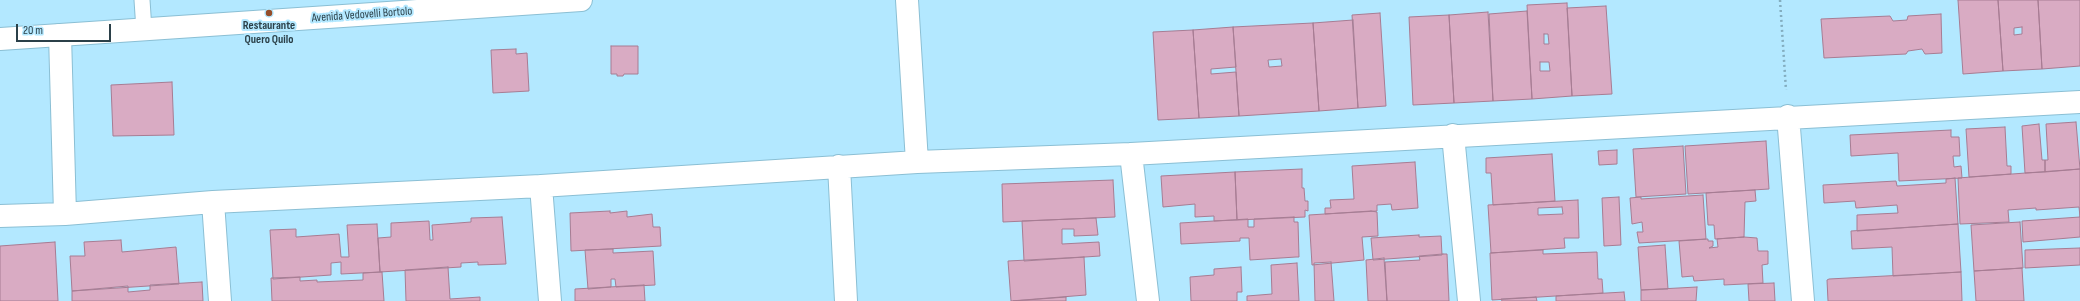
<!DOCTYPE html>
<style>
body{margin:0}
#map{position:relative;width:2080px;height:301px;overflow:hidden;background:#b3e8ff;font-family:"Sofia Sans Condensed",sans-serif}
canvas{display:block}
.scale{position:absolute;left:16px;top:24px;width:95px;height:18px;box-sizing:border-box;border:2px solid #2b4049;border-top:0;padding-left:5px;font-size:12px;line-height:14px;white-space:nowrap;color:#2b4049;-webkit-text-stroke:3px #b3e8ff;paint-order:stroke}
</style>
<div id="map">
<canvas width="2080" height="301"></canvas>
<div class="scale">20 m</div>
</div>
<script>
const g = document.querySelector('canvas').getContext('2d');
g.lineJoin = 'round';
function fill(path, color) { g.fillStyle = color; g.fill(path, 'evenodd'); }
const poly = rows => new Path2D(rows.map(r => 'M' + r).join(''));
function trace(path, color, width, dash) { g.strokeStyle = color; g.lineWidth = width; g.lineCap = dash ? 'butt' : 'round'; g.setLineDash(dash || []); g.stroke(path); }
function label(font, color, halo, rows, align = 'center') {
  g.font = font + ' "Sofia Sans Condensed",sans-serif'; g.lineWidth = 4; g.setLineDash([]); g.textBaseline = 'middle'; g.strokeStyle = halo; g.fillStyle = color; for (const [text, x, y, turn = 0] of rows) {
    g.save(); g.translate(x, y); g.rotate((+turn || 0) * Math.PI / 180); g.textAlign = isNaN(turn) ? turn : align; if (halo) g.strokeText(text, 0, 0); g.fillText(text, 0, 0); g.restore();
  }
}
const building = poly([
 [1958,0,1998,0,2003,71,1963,74,1958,0],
 [1998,0,2038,0,2042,69,2003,71,1998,0],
 [2022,27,2022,34,2014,35,2014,28,2022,27],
 [2038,0,2080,0,2080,66,2042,69,2038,0],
 [1567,3,1572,96,1532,99,1527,5,1567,3],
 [1544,34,1548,34,1549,44,1544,44,1544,34],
 [1540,62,1549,62,1550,71,1540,71,1540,62],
 [1606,6,1612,94,1572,96,1567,8,1606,6],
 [1527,11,1532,99,1493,101,1489,14,1527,11],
 [1488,12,1493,101,1454,103,1449,15,1488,12],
 [1380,13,1386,106,1358,108,1352,15,1380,13],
 [1941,14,1942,53,1925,54,1922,49,1908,51,1906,54,1824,58,1821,19,1890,16,1893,21,1907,20,1908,16,1941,14],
 [1449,15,1454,103,1413,105,1409,17,1449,15],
 [1353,20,1358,108,1319,111,1313,23,1353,20],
 [1313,23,1319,111,1239,116,1233,27,1313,23],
 [1281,59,1282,66,1269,67,1268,60,1281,59],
 [1233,27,1236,67,1211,69,1211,74,1236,72,1239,116,1199,118,1193,30,1233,27],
 [1193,30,1199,118,1158,120,1153,32,1193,30],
 [611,46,638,46,638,74,624,74,623,76,617,76,617,74,611,74,611,46],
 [516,49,516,54,527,53,529,91,493,93,491,50,516,49],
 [172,82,174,135,113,136,111,85,172,82],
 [2076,122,2080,169,2045,172,2045,160,2048,160,2046,124,2076,122],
 [2039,124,2042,160,2045,160,2045,172,2025,173,2022,126,2039,124],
 [2005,127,2007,166,2011,166,2011,174,1969,177,1966,129,2005,127],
 [1951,130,1951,137,1959,137,1960,156,1953,156,1954,167,1961,166,1962,178,1899,181,1898,153,1851,156,1850,135,1951,130],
 [1766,141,1769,189,1688,194,1685,146,1766,141],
 [1683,146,1686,194,1636,197,1633,149,1683,146],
 [1617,150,1617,164,1599,165,1598,151,1617,150],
 [1552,154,1555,201,1493,205,1491,173,1486,173,1486,158,1552,154],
 [1415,162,1418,208,1392,210,1391,204,1377,205,1377,211,1325,214,1325,208,1331,208,1330,200,1354,199,1352,166,1415,162],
 [1302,169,1302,188,1304,188,1305,201,1308,201,1308,211,1305,210,1305,217,1237,220,1235,172,1302,169],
 [2080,169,2080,217,2079,207,2036,210,2036,208,2008,210,2009,222,1960,224,1958,178,2080,169],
 [1235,172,1237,220,1214,221,1214,216,1195,217,1195,204,1163,207,1161,176,1235,172],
 [1955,178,1958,224,1857,231,1857,215,1898,213,1897,205,1856,208,1855,201,1824,203,1823,185,1896,181,1897,186,1946,183,1946,179,1955,178],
 [1113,180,1115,217,1003,222,1002,184,1113,180],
 [1755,190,1756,201,1745,202,1744,237,1715,239,1714,225,1708,225,1706,193,1755,190],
 [1703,195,1706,239,1639,243,1637,232,1643,232,1642,222,1632,224,1630,198,1641,197,1641,199,1703,195],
 [1619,197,1621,245,1604,246,1602,198,1619,197],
 [1578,200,1579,238,1564,238,1565,248,1491,253,1488,205,1578,200],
 [1562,207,1563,214,1538,215,1538,208,1562,207],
 [610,211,610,213,627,211,627,217,652,214,653,227,660,227,661,246,571,251,570,213,610,211],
 [1371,211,1377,212,1378,236,1362,237,1364,260,1312,265,1309,215,1371,211],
 [502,217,506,264,478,265,478,262,461,263,461,267,380,272,378,238,391,237,391,223,429,221,430,240,433,240,432,225,471,222,471,218,502,217],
 [1294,217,1294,222,1298,222,1299,257,1296,257,1250,260,1249,238,1240,238,1240,241,1181,244,1180,223,1248,219,1248,227,1254,227,1254,219,1294,217],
 [2080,217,2080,237,2023,242,2022,221,2080,217],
 [1096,218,1098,235,1074,236,1074,229,1062,229,1062,244,1099,242,1100,256,1024,261,1022,221,1096,218],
 [2020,222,2023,268,1974,271,1971,225,2020,222],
 [377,224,380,272,341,274,341,262,331,263,331,275,273,279,270,230,296,229,296,237,339,234,341,257,349,257,347,225,377,224],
 [1958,224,1961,272,1893,276,1892,247,1852,249,1851,231,1958,224],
 [1419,235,1419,237,1441,236,1442,255,1373,260,1371,238,1419,235],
 [1744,237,1757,238,1758,251,1768,251,1768,264,1762,265,1763,283,1724,285,1724,279,1694,281,1693,276,1682,277,1679,241,1708,239,1708,241,1713,241,1713,246,1709,248,1718,247,1717,239,1744,237],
 [121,240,122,252,176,247,179,284,72,291,70,256,85,256,84,242,121,240],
 [55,242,58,301,0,301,0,246,55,242],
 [1665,245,1668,289,1641,290,1638,247,1665,245],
 [2080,248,2080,265,2025,268,2025,250,2080,248],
 [613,249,613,253,653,251,655,285,616,287,615,279,611,279,611,287,588,289,585,250,613,249],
 [1543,250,1543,254,1597,252,1598,279,1602,279,1603,293,1492,300,1490,253,1543,250],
 [1443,254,1447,254,1449,301,1387,301,1385,262,1420,260,1419,256,1443,254],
 [1084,257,1086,295,1011,301,1008,261,1084,257],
 [1384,258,1387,301,1368,301,1366,260,1384,258],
 [1331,262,1334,301,1315,301,1314,263,1331,262],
 [1297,263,1299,301,1247,301,1247,296,1272,294,1271,265,1297,263],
 [448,267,450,299,480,297,480,301,406,301,405,270,448,267],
 [1241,267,1242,292,1237,292,1237,301,1191,301,1190,277,1214,275,1214,269,1241,267],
 [2022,268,2024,301,1976,301,1974,271,2022,268],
 [382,272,384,301,272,301,271,278,300,277,300,281,317,280,317,282,363,280,363,273,382,272],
 [1961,272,1962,301,1828,301,1827,280,1829,279,1961,272],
 [202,282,203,301,72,301,72,291,128,286,128,292,150,290,150,285,202,282],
 [1774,283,1775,301,1749,301,1748,284,1774,283],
 [644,285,645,301,575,301,575,289,644,285],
 [1697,287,1696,301,1641,301,1641,290,1697,287],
 [1624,292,1625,301,1556,301,1556,296,1624,292],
 [1066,297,1066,301,1013,301,1066,297],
 [1536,297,1537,301,1502,301,1501,299,1536,297]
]);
fill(building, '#d9abc3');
trace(building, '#a77c93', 1);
const service = poly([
 [142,0,144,30]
]);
const minor = poly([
 [907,0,917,162],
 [60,35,65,214],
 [1788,116,1803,301],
 [1453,135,1469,301],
 [1131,154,1148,301],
 [839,166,846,301],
 [541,186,550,301],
 [213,202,220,301],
 [0,216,65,214,213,202,541,186,917,162,1131,154,2080,102]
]);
const tertiary = poly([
 [0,39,581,0]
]);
trace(service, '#8bbfd4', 17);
trace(minor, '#8bbfd4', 24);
trace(tertiary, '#8bbfd4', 24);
trace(poly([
 [1780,0,1786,90]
]), '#83adbf', 2.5, [2, 3]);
trace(service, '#fff', 15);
trace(minor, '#fff', 22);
trace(tertiary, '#fff', 22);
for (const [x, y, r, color] of [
 [269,13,4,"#954d29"]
]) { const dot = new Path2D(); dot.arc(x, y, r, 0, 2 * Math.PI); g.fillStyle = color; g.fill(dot); trace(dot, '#b3e8ff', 1.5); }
label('12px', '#2b4049', '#b3e8ff', [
 ["Avenida Vedovelli Bortolo",362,15,-4]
]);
label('bold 12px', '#2b4049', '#b3e8ff', [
 ["Restaurante",269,26],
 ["Quero Quilo",269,40]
]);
</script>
